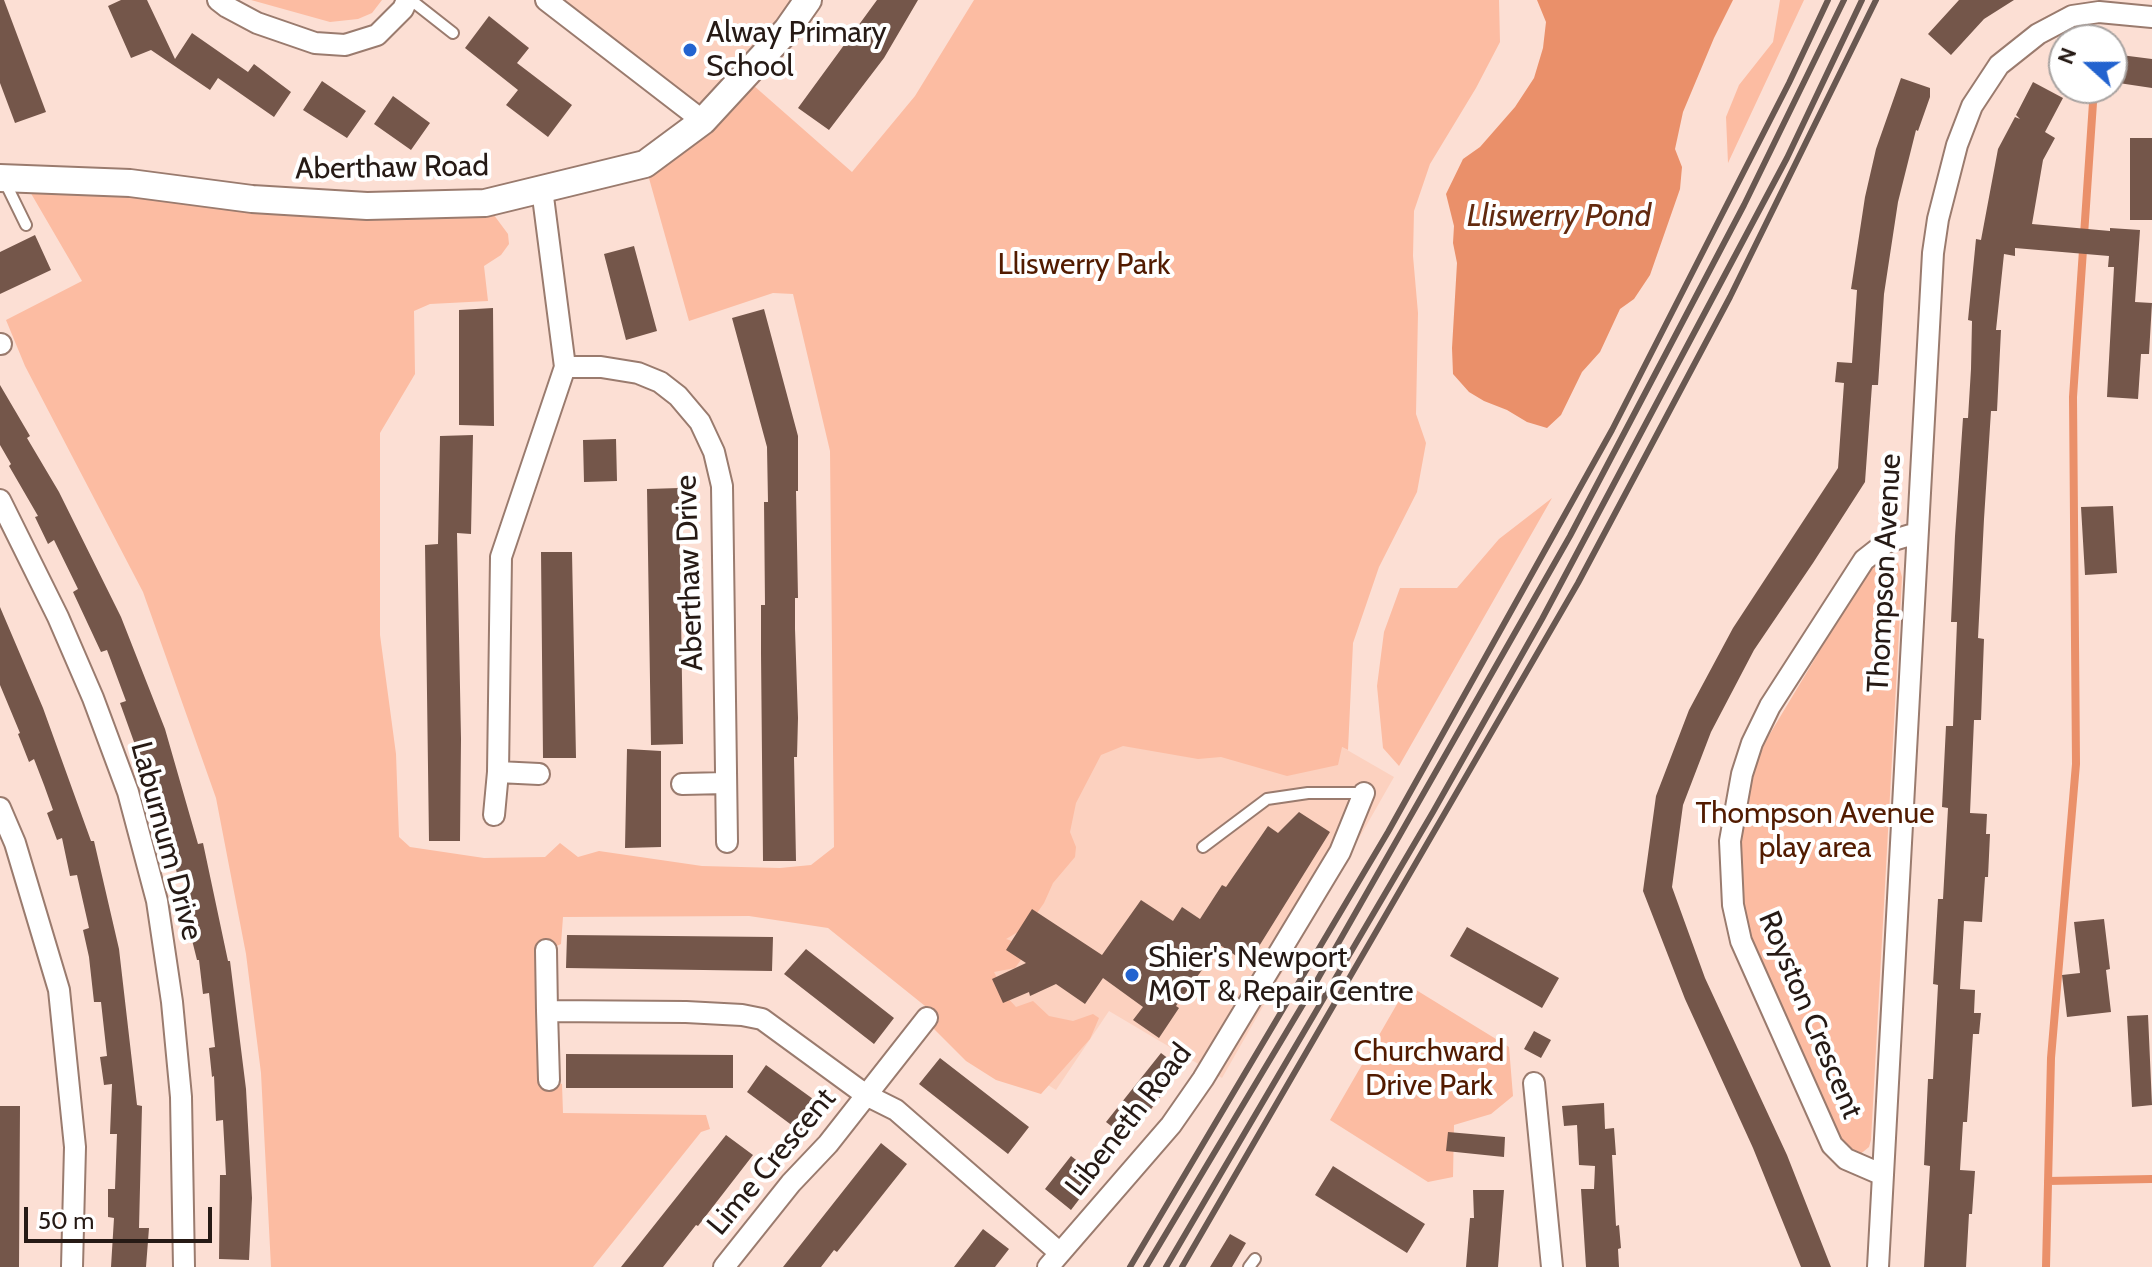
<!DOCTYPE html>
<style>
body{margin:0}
#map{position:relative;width:2152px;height:1267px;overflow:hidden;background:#fcdfd4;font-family:Cabin,sans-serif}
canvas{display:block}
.north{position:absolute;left:2048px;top:24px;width:80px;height:80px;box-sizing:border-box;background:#fff;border:2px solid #a8a3a1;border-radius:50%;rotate:291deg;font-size:22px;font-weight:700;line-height:32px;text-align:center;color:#261a15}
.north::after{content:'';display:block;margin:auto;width:28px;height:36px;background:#2363cf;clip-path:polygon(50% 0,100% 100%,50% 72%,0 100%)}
.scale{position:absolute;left:24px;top:1207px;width:188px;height:36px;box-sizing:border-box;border:4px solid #261a15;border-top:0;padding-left:10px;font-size:24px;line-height:28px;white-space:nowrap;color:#261a15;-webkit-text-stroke:6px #fff;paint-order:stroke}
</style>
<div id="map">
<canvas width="2152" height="1267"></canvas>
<div class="north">N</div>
<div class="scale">50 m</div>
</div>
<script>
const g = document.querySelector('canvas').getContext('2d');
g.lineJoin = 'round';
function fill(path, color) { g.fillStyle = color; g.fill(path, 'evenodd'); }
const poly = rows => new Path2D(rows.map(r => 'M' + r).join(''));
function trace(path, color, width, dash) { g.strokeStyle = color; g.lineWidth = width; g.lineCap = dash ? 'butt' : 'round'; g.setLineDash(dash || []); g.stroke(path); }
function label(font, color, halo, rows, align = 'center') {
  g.font = font + ' Cabin,sans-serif'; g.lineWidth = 8; g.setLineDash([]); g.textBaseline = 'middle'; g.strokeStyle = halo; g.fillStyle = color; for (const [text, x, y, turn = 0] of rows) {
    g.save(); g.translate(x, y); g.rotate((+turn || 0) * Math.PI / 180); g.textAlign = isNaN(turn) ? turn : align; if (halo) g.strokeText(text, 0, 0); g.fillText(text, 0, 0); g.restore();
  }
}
fill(poly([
 [546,0,808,0,703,121],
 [1283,713,1394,777,1222,1078,1109,1011,1056,1090,943,1020,1063,724]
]), '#fcd1bf');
fill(poly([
 [251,0,382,0,372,13,358,19,330,22],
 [974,0,1499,0,1500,42,1476,88,1430,164,1414,211,1413,256,1418,313,1416,414,1426,443,1417,492,1379,567,1353,643,1348,750,1342,747,1338,765,1287,776,1221,757,1198,759,1123,746,1101,755,1076,803,1070,832,1076,847,1075,857,1053,883,1044,903,1028,926,1006,939,1018,943,1025,954,1015,968,994,972,1006,996,1016,1007,1033,1001,1049,1016,1073,1021,1093,1014,1099,1018,1090,1039,1041,1094,996,1080,966,1061,934,1029,935,1014,828,928,749,916,563,917,561,944,546,951,549,1080,562,1084,563,1113,706,1115,710,1129,701,1132,593,1267,271,1267,261,1073,246,954,216,798,143,592,25,366,6,320,82,281,22,178,485,203,508,234,509,244,501,255,484,266,488,301,430,304,414,311,415,374,380,433,380,635,396,754,399,837,410,847,484,858,545,857,560,843,578,857,599,851,702,866,780,868,811,865,834,847,830,451,793,294,773,293,689,321,645,164,745,78,852,172,915,96],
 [1780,0,1804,0,1728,163,1726,117,1739,85,1773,42],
 [1552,498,1399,766,1383,748,1377,686,1384,632,1400,588,1457,588,1499,539],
 [1884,557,1898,562,1902,577,1871,1140,1869,1147,1858,1156,1846,1151,1745,933,1740,889,1743,816,1756,763,1768,737,1870,567],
 [1408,985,1509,1047,1513,1096,1491,1114,1454,1125,1453,1177,1428,1182,1330,1120]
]), '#fcbca2');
fill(poly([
 [1537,0,1733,0,1714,38,1683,112,1675,149,1682,167,1680,189,1650,275,1634,299,1620,309,1600,352,1582,372,1561,415,1547,428,1527,422,1507,410,1484,401,1469,392,1453,374,1452,348,1457,263,1453,243,1454,226,1446,194,1463,159,1480,147,1515,107,1534,78,1543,48,1546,22]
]), '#ea906a');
trace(poly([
 [2097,40,2097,38],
 [2048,1181,2152,1179],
 [2046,1267,2051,1058,2076,764,2073,397,2094,88]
]), '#ea906a', 8);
fill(poly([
 [0,0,4,0,46,112,15,123,0,83],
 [121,0,147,0,175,59,192,33,248,72,254,64,291,92,274,117,218,78,210,90,151,50,131,58,108,6],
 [877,0,918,0,884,58,829,130,798,108],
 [1959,0,2014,0,1984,19,1951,55,1928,34],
 [489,16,529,48,517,63,572,105,548,137,506,105,518,90,465,48],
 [2113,54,2152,59,2152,88,2112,82],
 [1901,78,1930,88,1930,97,1918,131,1916,130,1898,202,1884,294,1878,385,1872,385,1865,482,1813,563,1754,650,1711,732,1683,805,1672,887,1705,978,1787,1155,1831,1267,1801,1267,1753,1148,1685,999,1643,891,1656,796,1689,710,1733,628,1838,468,1844,383,1835,382,1837,362,1852,363,1857,290,1851,289,1865,197,1876,149],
 [322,81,366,111,347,138,303,110],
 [2033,82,2063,98,2045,132,2055,138,2043,160,2032,224,2110,231,2110,228,2140,230,2135,302,2152,303,2149,354,2141,354,2138,399,2107,397,2114,267,2108,267,2109,256,2015,248,2015,256,2004,254,1996,330,2001,330,1997,411,1991,411,1984,519,1978,638,1984,639,1981,720,1974,720,1970,813,1987,814,1986,834,1990,834,1988,877,1985,877,1982,922,1964,921,1960,989,1975,990,1974,1013,1981,1013,1979,1034,1973,1034,1967,1122,1963,1122,1960,1170,1975,1171,1972,1214,1969,1214,1966,1267,1924,1267,1930,1166,1924,1165,1928,1079,1933,1079,1938,985,1933,984,1938,899,1943,899,1948,808,1942,807,1946,726,1953,726,1954,699,1957,622,1951,622,1955,536,1963,418,1968,418,1971,369,1972,321,1968,320,1976,239,1981,240,1998,149,2015,117,2020,119,2016,115],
 [393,96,430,123,411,150,374,124],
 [2130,138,2152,138,2152,220,2130,220],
 [35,235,51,270,0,294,0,252],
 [634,246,657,331,626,340,604,254],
 [493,308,494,426,459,425,459,310],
 [764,309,798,436,798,491,796,491,798,598,795,598,795,629,798,718,797,757,794,757,796,861,763,861,761,653,761,605,765,605,764,502,768,502,767,447,732,318],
 [0,385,30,436,27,438,59,492,121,617,165,729,198,844,203,843,228,961,230,961,246,1089,252,1198,249,1260,219,1259,220,1175,226,1175,223,1120,216,1121,214,1076,212,1077,209,1048,215,1047,209,993,203,994,199,960,197,960,190,932,197,931,185,877,178,879,171,845,167,846,159,819,165,817,149,765,143,767,120,703,126,701,107,650,101,652,73,592,78,589,54,540,48,544,35,517,38,516,9,466,11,464,0,445],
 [473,435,471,534,457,533,461,739,460,841,429,841,425,545,438,544,440,436],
 [616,439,617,481,584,482,583,440],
 [679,488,683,744,651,745,647,489],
 [2113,506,2117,573,2085,575,2081,507],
 [541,552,572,552,576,758,543,758],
 [0,607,43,708,91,841,94,841,119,949,137,1105,142,1106,139,1228,149,1228,146,1267,111,1267,114,1218,108,1217,108,1189,115,1189,117,1134,110,1134,112,1084,104,1085,100,1057,107,1056,101,1002,94,1002,89,957,83,930,89,928,77,875,70,876,62,838,57,840,47,813,53,810,44,785,34,759,29,762,18,734,20,733,0,685],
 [627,749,661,751,661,847,625,848],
 [1299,812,1330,832,1248,964,1220,945,1176,1006,1179,1008,1159,1038,1133,1020,1143,1007,1103,978,1085,1004,1056,984,1030,996,1029,992,1003,1003,992,979,1026,963,1006,950,1032,909,1102,955,1141,900,1173,921,1182,907,1200,919,1222,885,1226,887,1268,826,1278,833],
 [2104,919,2110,969,2106,970,2111,1012,2067,1017,2062,975,2080,973,2074,922],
 [1467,927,1559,978,1542,1008,1450,956],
 [567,935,773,937,772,971,566,968],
 [806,949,894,1018,874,1044,784,974],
 [2148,1015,2152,1105,2132,1107,2127,1016],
 [1534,1031,1551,1040,1541,1058,1524,1049],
 [1161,1053,1182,1069,1128,1139,1106,1122],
 [566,1054,733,1055,733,1088,566,1088],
 [940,1058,1029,1127,1008,1154,919,1084],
 [766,1065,820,1104,801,1132,747,1092],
 [1604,1103,1605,1129,1614,1128,1616,1155,1612,1155,1616,1226,1619,1225,1621,1248,1618,1249,1619,1267,1586,1267,1581,1189,1594,1189,1595,1166,1579,1165,1577,1125,1564,1126,1562,1106],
 [0,1106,20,1106,19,1267,0,1267],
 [1448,1132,1505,1137,1504,1157,1446,1151],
 [726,1135,753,1155,698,1226,696,1225,663,1267,621,1267],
 [881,1143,907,1164,865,1217,837,1252,834,1250,821,1267,783,1267],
 [1071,1156,1097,1176,1071,1210,1045,1189],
 [1333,1166,1425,1224,1407,1253,1315,1195],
 [1473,1190,1504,1190,1498,1267,1466,1267,1470,1218,1474,1218],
 [983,1229,1009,1249,995,1267,954,1267],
 [1230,1234,1246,1243,1232,1267,1210,1267]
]), '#74564a');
const service = poly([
 [411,0,453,33],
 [4,180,26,225],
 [1203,847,1267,799,1308,793,1364,793],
 [1249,1267,1255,1259]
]);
const minor = poly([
 [218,0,227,7,257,23,315,43,345,45,377,35,403,9,407,0],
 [546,0,703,121],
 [0,344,1,344],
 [565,367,601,367,638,373,660,382,678,396,700,422,714,452,722,486,727,842],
 [0,500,58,617,93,698,128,792,157,901,172,1002,181,1097,184,1267],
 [498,772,539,774],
 [682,784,726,783],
 [0,808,15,843,59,990,75,1147,72,1267],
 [494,815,498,772,501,557,565,367,542,189],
 [546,950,547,1011,686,1012,742,1015,762,1019,866,1095,896,1110,1060,1253],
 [547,1011,549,1080],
 [1534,1083,1552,1267],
 [1883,1175,1846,1159,1832,1145,1741,941,1733,905,1730,841,1742,774,1752,743,1770,706,1864,560,1887,542,1917,533],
 [724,1267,791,1183,828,1144,927,1018],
 [1048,1267,1171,1125,1203,1079,1340,852,1364,793],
 [1878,1267,1933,253,1938,219,1957,145,1972,106,1999,65,2038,34,2072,16,2099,12,2152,17]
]);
const tertiary = poly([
 [0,178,130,183,252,199,367,206,485,203,645,164,703,121,787,30,808,0]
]);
trace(service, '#9a7b6e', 14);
trace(minor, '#9a7b6e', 24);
trace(tertiary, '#9a7b6e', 30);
trace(service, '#fff', 10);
trace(minor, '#fff', 20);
trace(tertiary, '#fff', 26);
trace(poly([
 [1130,1267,1388,832,1612,430,1789,83,1828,0],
 [1146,1267,1311,991,1570,536,1744,205,1844,0],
 [1166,1267,1433,812,1542,619,1787,158,1862,0],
 [1182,1267,1578,583,1730,297,1876,0]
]), '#695851', 6);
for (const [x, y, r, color] of [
 [690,50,8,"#2363cf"],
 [1132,975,8,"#2363cf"]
]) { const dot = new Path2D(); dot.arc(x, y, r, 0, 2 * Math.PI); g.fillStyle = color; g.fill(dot); trace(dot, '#fff', 3); }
label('30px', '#261a15', '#fff', [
 ["Alway Primary",706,33],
 ["School",706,67],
 ["Shier's Newport",1148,958],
 ["MOT & Repair Centre",1148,992]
], 'left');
label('30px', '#261a15', '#fff', [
 ["Aberthaw Road",392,168,-1],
 ["Aberthaw Drive",690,573,-92],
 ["Thompson Avenue",1885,573,-87],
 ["Laburnum Drive",166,841,75],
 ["Royston Crescent",1810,1015,67],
 ["Libeneth Road",1129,1120,-52],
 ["Lime Crescent",772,1162,-50]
]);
label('30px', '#521b00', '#fff', [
 ["Lliswerry Park",1084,265],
 ["Thompson Avenue",1815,814],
 ["play area",1815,848],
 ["Churchward",1429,1052],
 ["Drive Park",1429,1086]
]);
label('italic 32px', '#632a0f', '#fff', [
 ["Lliswerry Pond",1559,217]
]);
</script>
